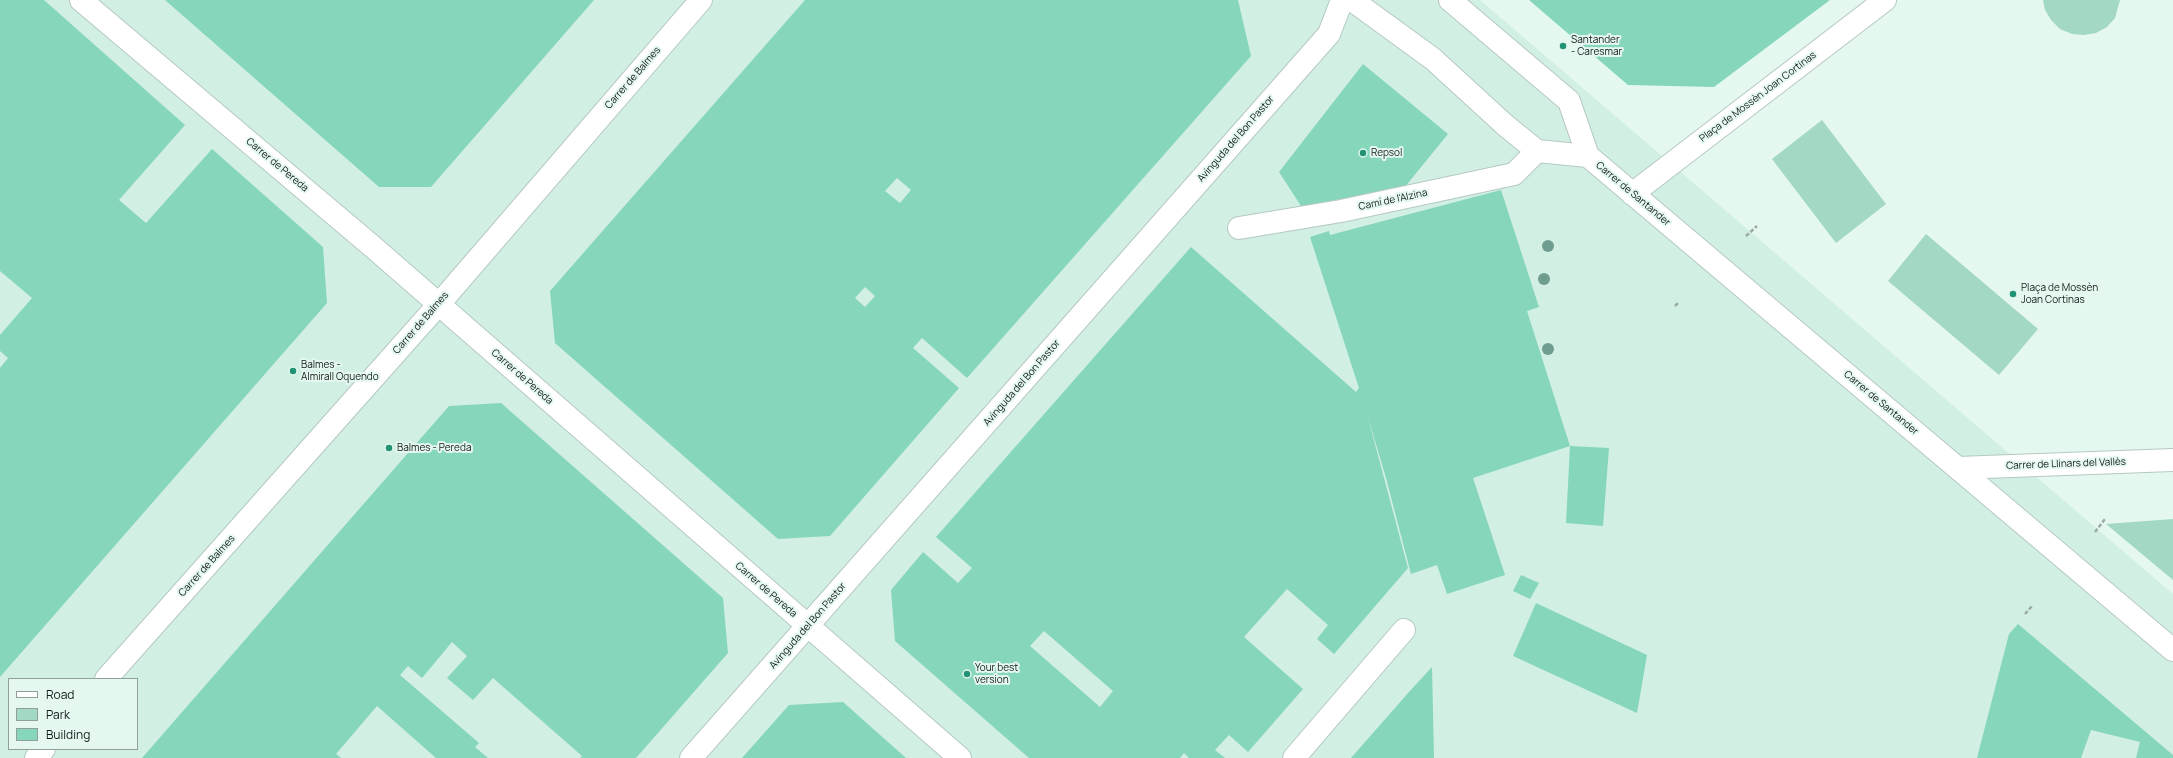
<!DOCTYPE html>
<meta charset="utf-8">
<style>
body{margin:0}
#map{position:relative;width:2173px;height:758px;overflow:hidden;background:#e4f8f0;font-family:Manrope,sans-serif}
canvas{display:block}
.legend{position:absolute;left:8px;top:678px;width:130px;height:72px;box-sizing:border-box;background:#e4f8f0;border:1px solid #909f9a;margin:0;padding:5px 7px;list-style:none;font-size:12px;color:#131a18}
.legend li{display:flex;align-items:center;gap:8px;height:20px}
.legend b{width:20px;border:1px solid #909f9a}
</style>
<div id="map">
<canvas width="2173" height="758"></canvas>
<ul class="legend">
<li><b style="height:5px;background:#fff"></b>Road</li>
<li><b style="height:11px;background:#a2d8c4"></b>Park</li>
<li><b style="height:11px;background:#86d6bb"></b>Building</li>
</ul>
</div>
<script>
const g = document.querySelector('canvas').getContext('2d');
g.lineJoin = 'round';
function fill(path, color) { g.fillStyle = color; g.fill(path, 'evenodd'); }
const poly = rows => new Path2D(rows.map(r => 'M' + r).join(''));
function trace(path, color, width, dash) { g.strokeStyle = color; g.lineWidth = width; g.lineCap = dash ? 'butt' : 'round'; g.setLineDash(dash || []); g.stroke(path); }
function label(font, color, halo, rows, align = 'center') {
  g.font = font + ' Manrope,sans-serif'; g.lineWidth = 4; g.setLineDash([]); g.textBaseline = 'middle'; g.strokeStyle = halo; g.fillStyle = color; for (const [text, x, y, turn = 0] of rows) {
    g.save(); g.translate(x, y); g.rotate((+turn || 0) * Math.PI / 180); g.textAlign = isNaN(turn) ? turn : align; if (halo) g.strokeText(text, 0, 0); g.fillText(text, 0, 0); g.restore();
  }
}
fill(poly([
 [0,0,1480,0,2173,594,2173,758,0,758],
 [9,679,137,679,137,749,9,749]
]), '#d2efe4');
fill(poly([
 [2043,0,2120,0,2115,18,2107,27,2096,33,2084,35,2072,34,2060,29,2051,20,2045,10],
 [1822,120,1886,204,1836,243,1772,159],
 [1926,234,2038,329,1999,375,1888,281],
 [2173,519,2173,580,2106,524]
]), '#a2d8c4');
fill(poly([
 [0,0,44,0,185,125,119,200,146,223,212,149,323,247,327,303,0,677,0,368,8,358,0,351,0,335,32,298,0,271],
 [165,0,594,0,431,187,379,187],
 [805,0,1238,0,1251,56,967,378,922,338,913,348,959,388,830,536,778,539,555,343,550,291],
 [897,178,911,190,900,203,885,191],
 [865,287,875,296,865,307,855,298],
 [1529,0,1830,0,1714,87,1628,85],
 [1363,64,1448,134,1404,188,1301,206,1279,172],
 [1501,190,1539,307,1527,311,1570,446,1473,478,1505,575,1447,594,1437,565,1411,574,1386,478,1367,414,1408,568,1334,654,1317,639,1328,625,1287,589,1244,637,1303,689,1248,752,1229,735,1215,750,1225,758,1189,758,1184,753,1180,758,1029,758,895,641,891,590,923,552,958,583,972,568,936,537,1191,247,1356,392,1359,388,1310,237,1329,231,1330,235],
 [1044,631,1113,691,1100,707,1030,646],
 [501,403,723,598,728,653,636,758,580,758,582,756,493,678,473,700,447,678,467,656,452,642,422,678,408,666,400,675,479,743,475,747,488,758,436,758,377,706,336,754,341,758,142,758,449,406],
 [1570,446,1609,448,1603,526,1566,523],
 [1521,575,1539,583,1530,599,1513,591],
 [1536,603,1647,655,1637,713,1513,656],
 [2018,624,2173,755,2173,758,2136,758,2140,742,2091,730,2081,758,1977,758,2009,634],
 [1432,667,1434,758,1351,758,1409,692],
 [843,702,906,758,742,758,789,705]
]), '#86d6bb');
const minor = poly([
 [81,0,373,247,960,758],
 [1352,0,1433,59,1505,125,1537,151,1588,156],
 [1450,0,1569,101,1588,156,2173,650],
 [1632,194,1885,0],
 [1239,228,1341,211,1514,174,1537,151],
 [1958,468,2173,460],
 [106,679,439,304,701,0],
 [36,758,44,749],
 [691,758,1329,34,1342,0],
 [1294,758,1404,630]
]);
trace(minor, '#b5c9c1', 24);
trace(poly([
 [1746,236,1757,226],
 [1675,306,1679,302],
 [2095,532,2105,519],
 [2025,614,2033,605]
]), '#9baaa5', 2.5, [4, 2]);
trace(minor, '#fff', 22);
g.fillStyle = '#6f9d8f';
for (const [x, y] of [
 [1548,246],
 [1544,279],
 [1548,349]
]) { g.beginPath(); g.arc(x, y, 6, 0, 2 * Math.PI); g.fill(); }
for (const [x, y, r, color] of [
 [1563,46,4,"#239375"],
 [1363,153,4,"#239375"],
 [2013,294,4,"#239375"],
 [293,371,4,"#239375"],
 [389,448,4,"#239375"],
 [967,674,4,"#239375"]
]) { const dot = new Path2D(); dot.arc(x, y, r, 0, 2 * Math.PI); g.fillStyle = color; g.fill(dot); trace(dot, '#e4f8f0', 1.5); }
label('10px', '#131a18', '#e4f8f0', [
 ["Santander",1571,40],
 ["- Caresmar",1571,52],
 ["Repsol",1371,153],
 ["Plaça de Mossèn",2021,288],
 ["Joan Cortinas",2021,300],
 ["Balmes -",301,365],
 ["Almirall Oquendo",301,377],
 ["Balmes - Pereda",397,448],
 ["Your best",975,668],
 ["version",975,680]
], 'left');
label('10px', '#131a18', '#e4f8f0', [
 ["Carrer de Balmes",633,78,-49],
 ["Plaça de Mossèn Joan Cortinas",1758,97,-37],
 ["Avinguda del Bon Pastor",1236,139,-49],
 ["Carrer de Pereda",277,165,40],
 ["Carrer de Santander",1633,194,40],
 ["Camí de l'Alzina",1393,200,-12],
 ["Carrer de Balmes",421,323,-49],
 ["Carrer de Pereda",522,377,41],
 ["Avinguda del Bon Pastor",1022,383,-49],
 ["Carrer de Santander",1881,403,40],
 ["Carrer de Llinars del Vallès",2066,464,-2],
 ["Carrer de Balmes",207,566,-48],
 ["Carrer de Pereda",766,590,41],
 ["Avinguda del Bon Pastor",808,626,-49]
]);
</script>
